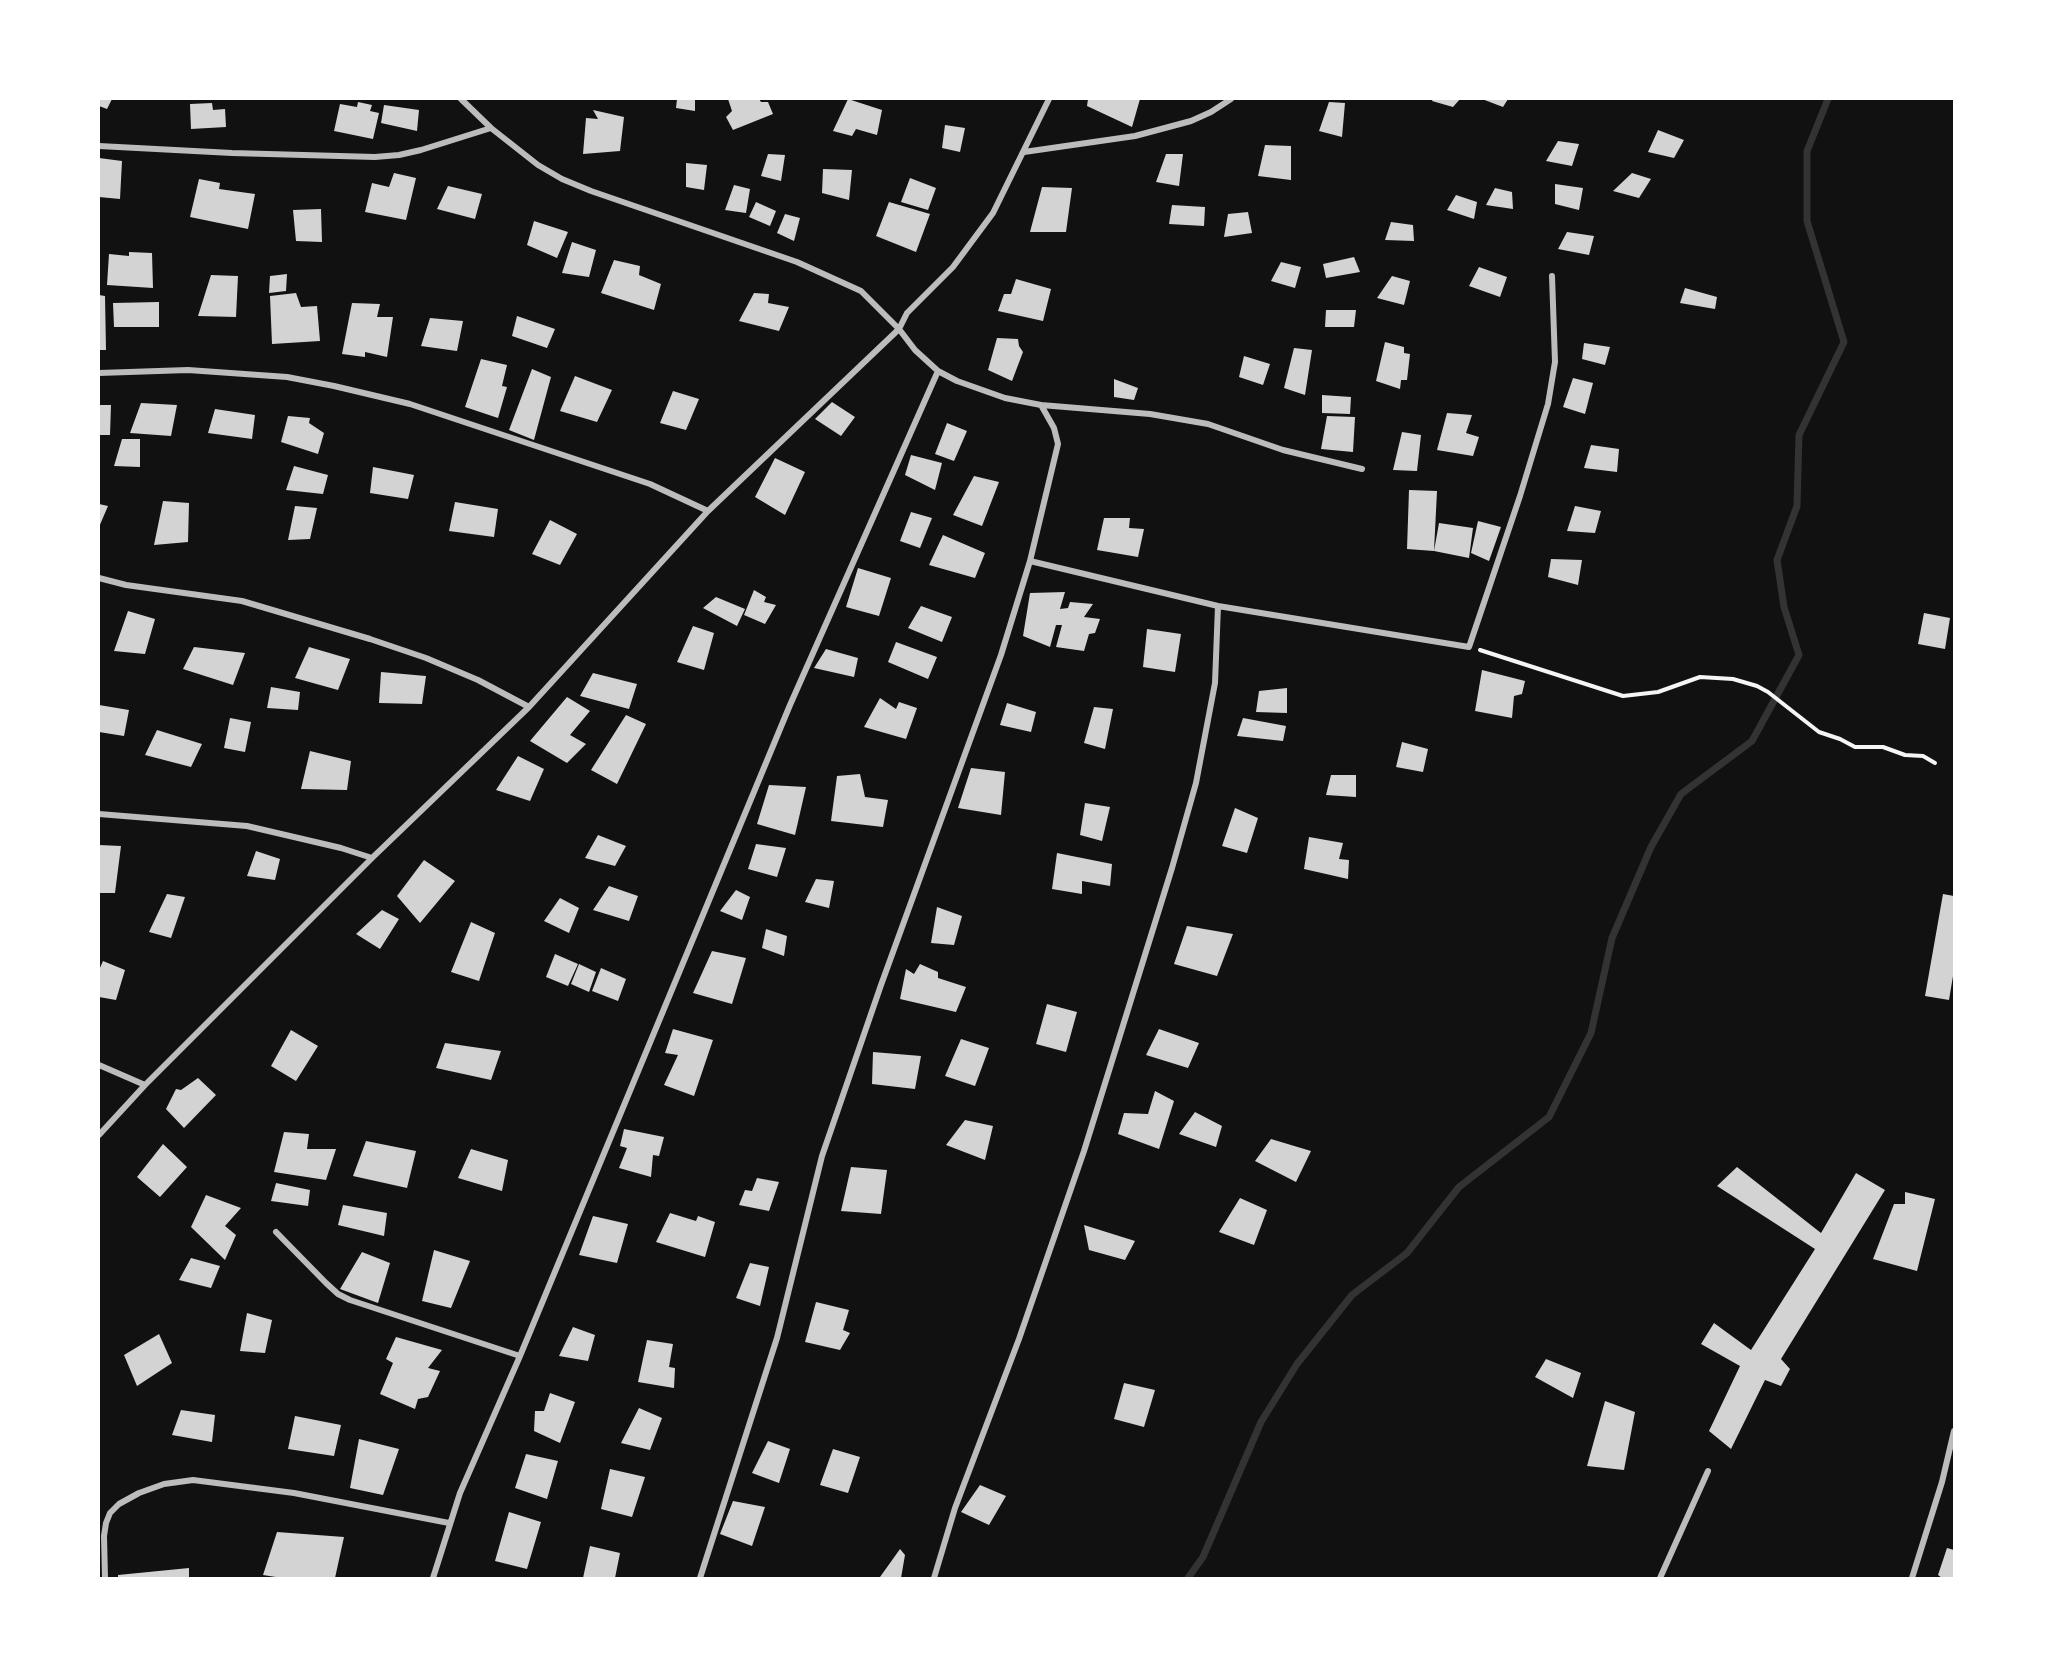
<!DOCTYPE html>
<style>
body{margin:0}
#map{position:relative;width:2053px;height:1677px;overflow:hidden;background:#111;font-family:Georgia,serif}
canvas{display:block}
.frame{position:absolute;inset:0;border:100px solid #fff;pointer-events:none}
</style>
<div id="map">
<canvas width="2053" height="1677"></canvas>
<div class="frame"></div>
</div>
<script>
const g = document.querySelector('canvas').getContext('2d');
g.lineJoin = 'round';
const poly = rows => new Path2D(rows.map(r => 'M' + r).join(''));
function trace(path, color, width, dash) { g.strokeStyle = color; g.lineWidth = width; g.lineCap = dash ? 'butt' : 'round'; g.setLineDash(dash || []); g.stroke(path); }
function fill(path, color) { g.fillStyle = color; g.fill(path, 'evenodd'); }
trace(poly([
 [1188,1578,1203,1557,1261,1422,1297,1364,1352,1295,1407,1253,1459,1187,1549,1117,1591,1033,1612,938,1651,847,1681,794,1752,741,1799,655,1784,607,1777,560,1797,506,1799,435,1844,342,1807,221,1807,151,1828,99]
]), '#333', 7);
fill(poly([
 [99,99,112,99,107,109,99,106],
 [677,99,695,99,695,111,676,108],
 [728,99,759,99,761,102,768,102,773,114,733,130,726,117,732,111],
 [848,99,882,110,877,135,856,129,852,136,833,131],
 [1088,99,1140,99,1132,127,1087,106],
 [1433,99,1460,99,1453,107,1432,101],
 [1482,99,1508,99,1503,107],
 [358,102,372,105,370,111,379,113,373,139,334,131,340,104,357,107],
 [1329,102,1345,103,1342,137,1319,131],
 [212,103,213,110,225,109,226,127,191,129,190,104],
 [384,105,419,110,417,131,381,123],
 [593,110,624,117,620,151,583,154,586,118,598,119],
 [945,125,965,128,960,152,942,148],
 [1658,130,1684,140,1674,158,1648,152],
 [1558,141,1579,144,1572,166,1546,161],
 [1265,145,1291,146,1291,180,1258,176],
 [768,154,785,155,781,181,761,176],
 [1166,154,1183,154,1179,186,1156,182],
 [99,158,122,161,120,199,99,197],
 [686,163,707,165,704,190,686,187],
 [823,169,852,170,849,200,822,193],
 [394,173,416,178,406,220,365,212,372,183,389,187],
 [1632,173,1651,179,1639,198,1613,191],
 [910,178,936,188,928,210,901,202],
 [199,179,220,183,219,189,255,194,248,229,190,217],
 [1555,184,1583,188,1579,210,1555,204],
 [734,185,750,189,746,213,725,210],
 [448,186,482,194,475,219,437,209],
 [1042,187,1072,188,1066,232,1030,232],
 [1495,188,1512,192,1513,209,1486,205],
 [1456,195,1477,202,1474,219,1447,210],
 [756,202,776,211,770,226,749,217],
 [889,202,930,214,916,252,876,236],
 [1172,205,1205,207,1204,226,1169,224],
 [321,209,322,242,296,241,293,210],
 [1248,212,1252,233,1224,237,1228,214],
 [785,214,800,218,794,241,777,233],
 [534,221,568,232,557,258,527,245],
 [1391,222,1413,225,1414,241,1385,240],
 [1567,232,1594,236,1589,255,1558,249],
 [572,242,596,250,589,277,562,273],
 [129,252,152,253,153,288,107,285,109,254,129,256],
 [1354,257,1360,272,1326,278,1323,264],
 [614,260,640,266,639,275,661,284,654,310,601,293],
 [1281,262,1301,267,1295,288,1271,281],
 [1479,267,1507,277,1500,297,1469,286],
 [287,274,286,291,269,293,270,276],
 [211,275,238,276,236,317,198,316],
 [1392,276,1410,281,1404,305,1377,298],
 [1016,279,1051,289,1043,321,998,311,1004,294,1011,294],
 [1685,288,1717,297,1715,309,1680,303],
 [296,293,301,307,317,306,320,341,272,344,270,296],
 [754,293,769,294,768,303,789,307,779,331,739,321],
 [99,295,105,296,106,350,99,350],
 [159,302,159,327,114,327,113,303],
 [352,303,380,304,377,317,393,317,387,357,365,352,365,357,342,354],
 [1326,310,1356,310,1354,327,1325,327],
 [517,316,555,329,547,348,512,336],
 [430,318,463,321,457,351,421,346],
 [997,338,1018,339,1019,346,1023,352,1012,381,988,370],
 [1385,342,1404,347,1404,353,1410,354,1407,380,1401,380,1400,389,1376,381],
 [1584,343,1610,347,1605,365,1582,359],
 [1294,348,1312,350,1305,395,1284,388],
 [1244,356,1270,364,1263,385,1239,377],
 [481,359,507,365,502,386,507,387,498,418,465,407],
 [532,369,551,377,534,440,509,430],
 [575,376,612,390,597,422,560,411],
 [1573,378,1593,383,1585,414,1563,407],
 [1114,379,1138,388,1134,400,1114,397],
 [673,391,699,399,686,430,660,423],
 [1322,395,1351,397,1350,414,1322,413],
 [832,402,855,417,841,436,815,419],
 [141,403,177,405,171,436,130,433],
 [99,405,111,405,110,435,99,435],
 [215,409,255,415,252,439,208,433],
 [1447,413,1472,415,1466,433,1479,437,1473,456,1437,450],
 [288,416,310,418,309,423,324,433,318,454,281,442],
 [1327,416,1355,417,1353,452,1321,449],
 [947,423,967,431,954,461,935,454],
 [1402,432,1421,435,1417,471,1393,470],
 [122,439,140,439,140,467,114,466],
 [1591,445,1619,449,1617,472,1584,468],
 [911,455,942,463,935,490,905,475],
 [775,458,805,472,785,515,755,497],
 [294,466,328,475,323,494,286,490],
 [373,467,414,475,408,499,370,493],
 [974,476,999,482,982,526,953,515],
 [1409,490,1437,491,1434,551,1407,549],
 [163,501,189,503,188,542,154,545],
 [455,502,498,509,494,537,449,531],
 [99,504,108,506,99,527],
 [295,506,317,508,310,539,288,540],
 [1575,506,1601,511,1595,533,1567,531],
 [911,512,932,518,920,548,900,541],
 [1104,518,1130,518,1129,528,1144,529,1138,557,1097,550],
 [550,520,577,534,560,565,532,554],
 [1478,521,1501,527,1489,561,1471,553],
 [1439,523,1473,528,1469,558,1434,551],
 [943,535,985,553,975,578,929,565],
 [1551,559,1582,560,1578,585,1548,577],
 [858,568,891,578,879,616,846,607],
 [754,590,766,597,764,602,776,605,765,624,744,615],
 [1065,592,1060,609,1068,608,1070,602,1093,604,1084,617,1100,619,1095,633,1089,634,1084,651,1056,647,1062,625,1056,625,1050,647,1023,636,1030,593],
 [716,597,745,609,737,626,703,608],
 [921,606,952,617,942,642,908,628],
 [128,611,155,619,145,654,114,651],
 [1924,613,1950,618,1945,649,1918,644],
 [693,626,714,633,704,670,677,662],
 [1147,629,1181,634,1175,672,1143,667],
 [896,642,937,657,928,679,888,662],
 [194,647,245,653,233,685,183,669],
 [309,647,350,659,338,690,295,678],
 [826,649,858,658,854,677,814,668],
 [1482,670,1525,681,1522,694,1514,696,1512,718,1475,711],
 [381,672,426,676,422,704,379,703],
 [593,673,637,684,629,709,580,696],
 [271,687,300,692,298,710,267,708],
 [1287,688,1287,713,1256,712,1259,691],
 [567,697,590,711,570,735,586,744,567,763,530,741],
 [880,698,896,709,899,702,917,708,906,739,864,727],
 [1007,703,1036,712,1031,732,1000,725],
 [99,705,129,710,124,736,99,732],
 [1094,707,1113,709,1105,749,1084,743],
 [626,715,646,724,617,784,591,770],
 [230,718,251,722,245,752,224,748],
 [1243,718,1286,726,1283,741,1237,736],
 [157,730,202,744,191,767,145,755],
 [1402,742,1428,749,1423,772,1396,767],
 [310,751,351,761,347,790,301,789],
 [518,756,544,769,530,801,496,790],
 [971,768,1005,772,1001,815,958,808],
 [860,774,865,797,888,800,883,827,831,821,837,776],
 [1331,775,1356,775,1356,797,1326,795],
 [769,785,806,787,795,835,757,824],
 [1085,803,1110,807,1102,841,1080,835],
 [1235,808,1258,818,1247,853,1222,846],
 [598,835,626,846,615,866,585,858],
 [1309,837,1343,843,1339,859,1349,860,1348,879,1304,869],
 [756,844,786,848,777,877,748,869],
 [99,845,121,846,115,893,99,893],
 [256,851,280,859,275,880,247,876],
 [1057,853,1112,864,1110,886,1082,881,1082,894,1052,889],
 [424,860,455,881,420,923,397,896],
 [816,879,834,881,829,908,805,902],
 [609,886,638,896,629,921,593,910],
 [736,890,750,897,742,920,720,911],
 [167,894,185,897,171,938,149,932],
 [1943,894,1954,896,1954,970,1949,1000,1925,996],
 [560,898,579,908,569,933,544,921],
 [937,907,962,916,954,945,931,943],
 [382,910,399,919,380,949,356,934],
 [471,922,495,933,479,981,451,972],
 [1187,926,1233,934,1217,976,1174,964],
 [766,929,787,936,784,956,762,948],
 [712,951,746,958,732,1004,693,993],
 [555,954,578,964,568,986,546,977],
 [103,961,125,970,116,1000,99,997,99,970],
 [579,964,596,972,589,992,571,984],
 [920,964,938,972,938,978,966,987,956,1012,900,999,906,969,914,974],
 [601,968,626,979,618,1001,592,991],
 [1047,1004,1077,1012,1066,1052,1036,1044],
 [673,1029,713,1040,694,1096,664,1085,678,1055,665,1053],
 [1159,1029,1199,1043,1188,1068,1146,1055],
 [291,1030,318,1046,296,1081,271,1066],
 [961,1039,989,1048,975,1086,945,1076],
 [445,1043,501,1051,491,1080,436,1068],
 [873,1052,921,1056,915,1089,872,1084],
 [198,1078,216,1095,184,1128,166,1109,176,1089,181,1090],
 [1155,1091,1174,1101,1159,1149,1118,1134,1124,1113,1148,1114],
 [1195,1112,1222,1126,1216,1147,1179,1134],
 [965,1120,993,1126,985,1160,946,1145],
 [624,1129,664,1137,659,1156,653,1155,651,1177,619,1168,627,1148,620,1146],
 [284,1132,309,1134,307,1149,336,1149,326,1180,274,1172],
 [1271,1139,1311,1151,1296,1182,1255,1161],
 [366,1141,416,1151,407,1188,353,1176],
 [163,1144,187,1167,160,1197,137,1177],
 [471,1149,508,1160,502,1191,458,1178],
 [851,1167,887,1170,881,1214,841,1211],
 [1737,1167,1821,1233,1856,1173,1885,1190,1781,1359,1790,1369,1781,1386,1765,1380,1731,1449,1709,1431,1740,1366,1701,1344,1714,1323,1751,1350,1815,1249,1717,1186],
 [757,1178,779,1182,769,1211,739,1205,745,1190,752,1191],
 [276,1183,310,1190,308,1206,271,1201],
 [1905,1192,1935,1199,1917,1271,1873,1259,1894,1204,1905,1204],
 [206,1195,241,1208,225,1226,236,1235,225,1260,191,1227],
 [1240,1198,1267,1210,1254,1245,1219,1232],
 [343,1205,387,1213,384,1236,338,1225],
 [670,1213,696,1221,698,1216,715,1222,705,1257,656,1242],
 [593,1216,628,1224,617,1263,579,1255],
 [1084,1225,1135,1241,1125,1260,1089,1250],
 [434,1250,470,1261,451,1308,422,1301],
 [362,1252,390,1263,378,1303,340,1289],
 [191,1258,220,1266,211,1288,179,1280],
 [750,1263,769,1267,760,1306,736,1298],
 [816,1302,849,1310,843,1330,850,1333,840,1350,805,1342],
 [247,1313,272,1320,265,1353,240,1351],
 [573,1327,595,1335,588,1361,559,1356],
 [159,1334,172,1363,137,1386,124,1355],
 [396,1337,442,1350,428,1368,440,1371,428,1397,418,1399,415,1409,380,1394,393,1363,386,1359],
 [647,1340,673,1344,669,1367,675,1368,674,1388,638,1382],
 [1546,1359,1581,1373,1573,1398,1535,1377],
 [1124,1383,1155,1390,1144,1427,1114,1419],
 [550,1393,575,1402,560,1443,534,1431,535,1411,544,1411],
 [1605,1401,1635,1412,1624,1470,1587,1466],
 [639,1408,662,1418,650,1450,621,1443],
 [181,1410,215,1415,212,1442,172,1435],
 [295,1416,341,1425,334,1456,288,1449],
 [359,1439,399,1449,383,1495,350,1488],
 [768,1441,790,1449,779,1483,752,1473],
 [833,1449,860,1457,848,1493,820,1485],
 [526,1454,558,1461,547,1499,515,1488],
 [610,1469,645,1477,632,1517,601,1509],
 [980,1485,1006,1496,989,1525,961,1512],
 [733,1501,765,1507,752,1546,720,1534],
 [509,1512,541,1522,527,1569,495,1561],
 [277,1532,344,1537,335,1578,282,1578,263,1575],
 [590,1546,620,1553,615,1578,583,1578],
 [1947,1548,1954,1550,1954,1578,1942,1578,1938,1575],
 [900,1549,905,1555,901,1578,880,1577],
 [189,1568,189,1578,118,1578,118,1575]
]), '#d3d3d3');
trace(poly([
 [1480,650,1623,696,1658,692,1700,677,1733,679,1757,686,1768,692,1819,732,1840,739,1855,747,1883,747,1905,755,1923,756,1935,763]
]), '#f5f5f5', 4);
trace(poly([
 [461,99,491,128],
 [99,146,232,153,375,157,399,155,421,150,491,128,538,165,562,179,591,191,797,262,861,291,899,329,915,350,938,371,957,381,1005,398,1041,405,1054,428,1058,444,1030,561,1218,606,1469,647,1520,496,1548,404,1555,362,1552,276],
 [1024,152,1135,136,1191,121,1211,112,1231,99],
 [99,373,188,370,287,377,334,386,410,404,650,484,708,511],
 [1041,405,1150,414,1208,424,1283,450,1362,469],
 [99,578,126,585,242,601,370,639,426,658,478,680,529,707],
 [99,814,247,826,341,848,372,858],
 [99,1065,145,1085],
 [99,1135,145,1085,372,858,529,707,708,511,899,329,907,313,953,267,993,213,1049,99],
 [276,1232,326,1283,338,1294,350,1300,520,1356],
 [105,1578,104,1536,106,1523,110,1513,119,1504,139,1493,164,1484,193,1480,294,1493,449,1523],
 [433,1578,460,1493,520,1356,790,705,938,371],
 [700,1578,777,1338,822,1156,881,985,1001,655,1030,561],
 [934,1578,955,1508,1019,1339,1084,1151,1172,868,1196,783,1215,683,1218,606],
 [1660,1578,1708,1471],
 [1912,1578,1942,1482,1954,1431]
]), '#bcbcbc', 6);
</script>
